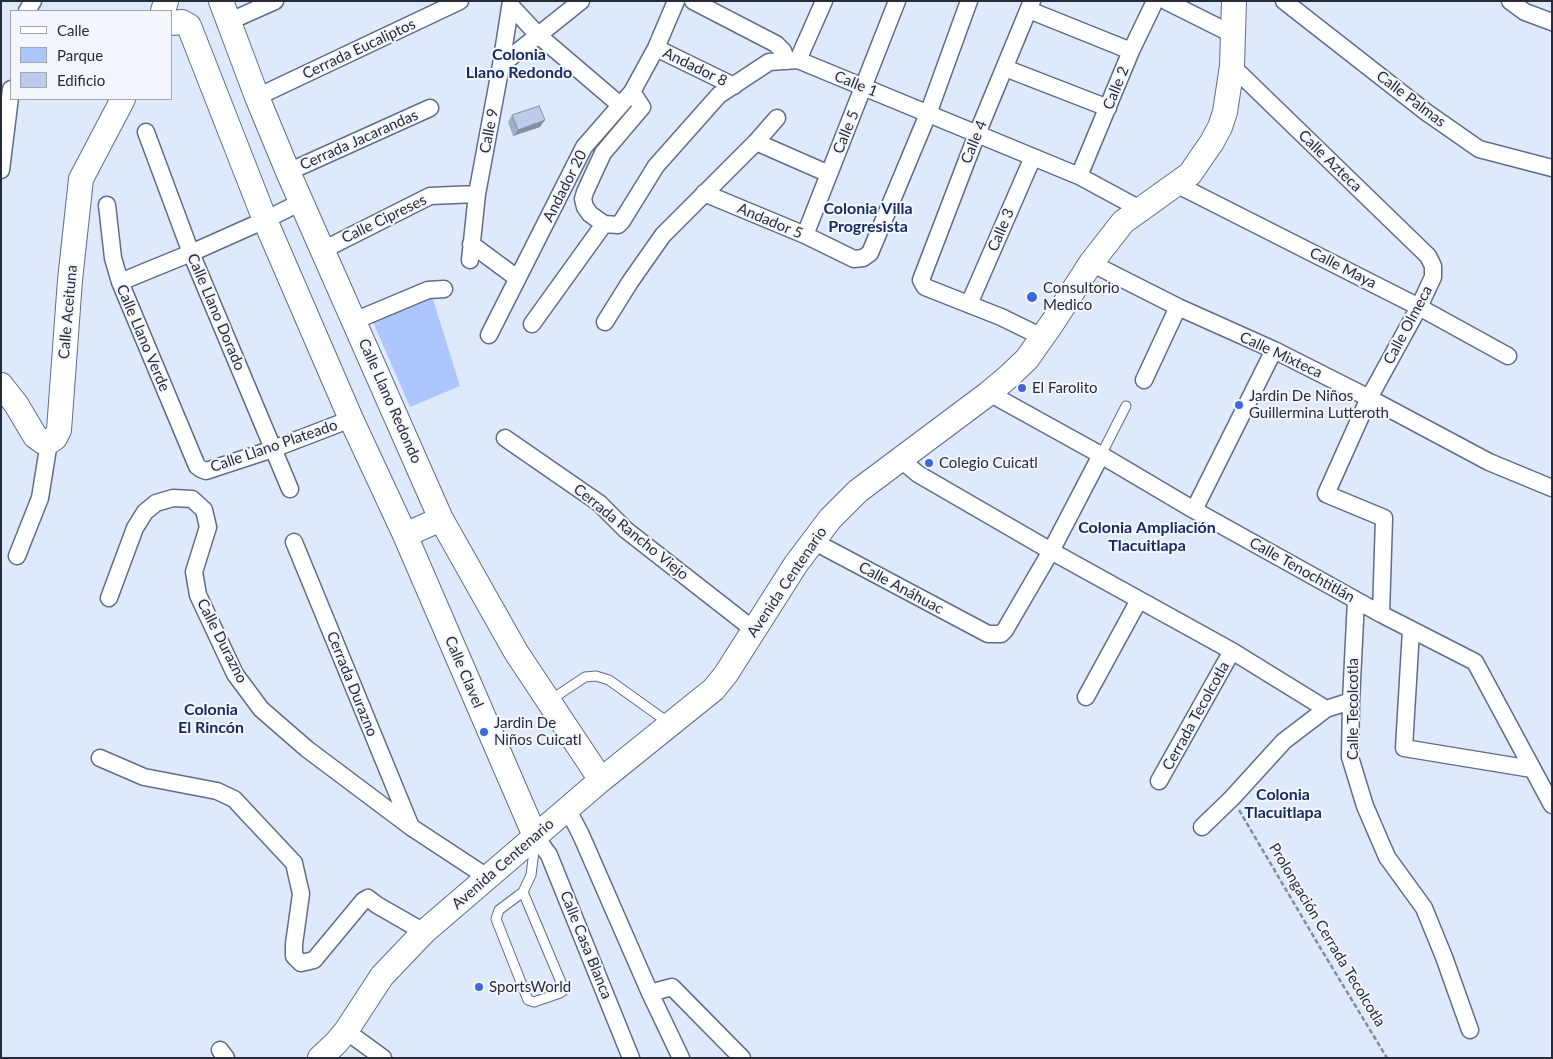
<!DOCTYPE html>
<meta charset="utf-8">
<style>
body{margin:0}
#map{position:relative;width:1553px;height:1059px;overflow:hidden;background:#dfe9fc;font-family:Lato,sans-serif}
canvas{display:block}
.frame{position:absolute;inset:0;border:2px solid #272c38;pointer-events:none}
.legend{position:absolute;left:10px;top:10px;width:162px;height:90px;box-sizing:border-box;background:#f3f6fc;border:1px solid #a1a5ae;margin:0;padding:6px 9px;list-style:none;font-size:15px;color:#272c38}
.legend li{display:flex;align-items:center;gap:10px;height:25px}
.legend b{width:25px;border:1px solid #a1a5ae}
</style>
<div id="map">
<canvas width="1553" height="1059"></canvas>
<div class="frame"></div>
<ul class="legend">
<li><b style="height:6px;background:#fff"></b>Calle</li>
<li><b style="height:14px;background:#adc6fd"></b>Parque</li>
<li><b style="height:14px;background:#bdcceb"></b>Edificio</li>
</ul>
</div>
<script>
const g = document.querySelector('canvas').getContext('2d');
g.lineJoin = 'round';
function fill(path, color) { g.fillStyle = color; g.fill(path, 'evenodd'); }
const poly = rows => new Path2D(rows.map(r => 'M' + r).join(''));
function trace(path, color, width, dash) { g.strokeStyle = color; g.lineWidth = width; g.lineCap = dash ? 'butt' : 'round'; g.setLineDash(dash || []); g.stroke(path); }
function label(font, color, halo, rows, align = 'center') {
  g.font = font + ' Lato,sans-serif'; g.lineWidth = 4; g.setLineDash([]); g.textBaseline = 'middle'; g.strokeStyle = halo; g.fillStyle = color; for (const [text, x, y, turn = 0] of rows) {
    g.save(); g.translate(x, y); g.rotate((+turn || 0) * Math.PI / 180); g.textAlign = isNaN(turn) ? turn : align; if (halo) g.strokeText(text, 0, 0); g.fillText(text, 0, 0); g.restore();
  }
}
fill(poly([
 [432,296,460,386,410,407,373,322]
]), '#adc6fd');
const lane = poly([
 [1101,455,1126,406],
 [549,701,585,677,596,676,609,680,669,723],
 [523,892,563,987,563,991,560,993,534,1002,528,1000,496,919,499,910,523,892,531,875,535,843]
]);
const street = poly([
 [693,1,776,44,783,51,787,61],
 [1032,1,977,134,921,280,925,287,1001,317,1042,337],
 [1166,1,1234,35],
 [1284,1,1426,112,1479,149,1552,168],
 [1510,1,1525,12,1552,22],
 [511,6,538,35,620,105],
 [1029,10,1131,51],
 [27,11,33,1],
 [228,22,275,1],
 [656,48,734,86],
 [798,60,824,1],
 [501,65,581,1],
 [1232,66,1428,256,1433,266,1433,277,1419,307,1369,398,1326,494,1384,518,1381,614],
 [1005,68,1108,108],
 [632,92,642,107,603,153,585,192,583,199,585,207,590,214,604,224,618,225,622,221,656,166,719,95,769,62,798,60,1079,176,1140,209],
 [257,97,460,1],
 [146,132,191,253,290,489],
 [756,142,829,174],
 [1,170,11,89],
 [288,172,430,108],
 [1079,176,1131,51,1155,1],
 [1176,184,1419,307,1508,356],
 [704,193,805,235,854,259,863,258,870,253,928,114,969,1],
 [107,205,113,258,120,282,197,466,201,469,206,471,273,449,351,419],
 [805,235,897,1],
 [471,244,517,278],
 [323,250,430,196,477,194],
 [470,260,477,194,501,65,511,1],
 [1091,263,1178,307,1274,350,1369,398,1489,462,1552,488],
 [120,282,191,253,265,220,301,202],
 [969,304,1033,157],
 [354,321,428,290,444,289],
 [605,322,630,282,663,235,756,142,777,118],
 [532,324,604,224],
 [489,335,584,147,632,92,656,48,676,1],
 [1144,380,1178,307],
 [989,393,1101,455,1194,510,1381,614,1475,662,1552,805],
 [505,438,599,503,626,530,754,630],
 [900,459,918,474,1051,551,1232,651,1326,709],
 [1194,510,1274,350],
 [813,541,988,634,1001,634,1005,630,1051,551,1101,455],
 [294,542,411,827],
 [17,556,40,498,49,442],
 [109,598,135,528,145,512,156,503,173,498,192,499,204,510,208,527,194,572,198,595,235,674,261,709,307,749,411,827,487,877],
 [1356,600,1351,701,1350,757,1365,806,1387,857,1424,908,1444,957,1470,1030],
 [1411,630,1404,748,1532,769],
 [1086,697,1139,600],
 [100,758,144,777,217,791,234,799,294,863,301,894,294,944,294,956,301,963,314,960,363,901,368,898,377,905,424,932],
 [1159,781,1232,651],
 [567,808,581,835,650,993,681,1058],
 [1202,827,1232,798,1284,741,1326,709,1351,701],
 [535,836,549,855,631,1058],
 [650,993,672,987,742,1058],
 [346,1031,383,1058],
 [220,1050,226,1058]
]);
const secondary = poly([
 [221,1,257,97,288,172,441,519,516,652,601,780],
 [163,11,166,1],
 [171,23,182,22,189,26,265,220,351,419,405,535,535,836],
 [1,385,16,404,35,436,43,442,49,442,55,438,59,430,70,280,81,179,123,99],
 [405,535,441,519],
 [320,1058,336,1043,346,1031,382,976,424,932,601,780,714,689,726,674,796,564,830,519,858,491,989,393,1008,377,1027,359,1053,322,1091,263,1123,222,1190,174,1212,142,1220,127,1225,112,1232,66,1234,1]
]);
trace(lane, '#606d89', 11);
trace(street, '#606d89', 19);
trace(secondary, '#606d89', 26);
trace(poly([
 [1239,810,1321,949,1387,1058]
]), '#858c9c', 2.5, [5, 2.5]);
trace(lane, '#fff', 9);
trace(street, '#fff', 16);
trace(secondary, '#fff', 24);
fill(poly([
 [512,115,540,127,513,136,508,122]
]), '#a3afca');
fill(poly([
 [545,120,540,127,513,136,518,130]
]), '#848fa4');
const building = poly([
 [539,106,545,120,518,130,512,115,539,106]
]);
fill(building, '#bdcceb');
trace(building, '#848fa4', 1);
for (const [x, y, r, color] of [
 [1032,297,6,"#3e68d9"],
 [1022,388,5,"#3e68d9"],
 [1239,405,5,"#3e68d9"],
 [929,463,5,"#3e68d9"],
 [484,732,5,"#3e68d9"],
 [479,987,5,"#3e68d9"]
]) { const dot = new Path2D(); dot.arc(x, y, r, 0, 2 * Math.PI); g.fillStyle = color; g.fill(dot); trace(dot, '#f3f6fc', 2); }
label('15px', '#272c38', '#f3f6fc', [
 ["Cerrada Eucaliptos",359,49,-25],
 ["Andador 8",695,67,26],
 ["Calle 1",856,84,22],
 ["Calle 2",1116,88,-68],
 ["Calle Palmas",1411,99,37],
 ["Calle 9",489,131,-79],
 ["Calle 5",846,132,-68],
 ["Cerrada Jacarandas",359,140,-24],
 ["Calle 4",974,142,-68],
 ["Calle Azteca",1330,161,44],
 ["Andador 20",565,186,-63],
 ["Calle Cipreses",384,219,-26],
 ["Andador 5",770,221,23],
 ["Calle 3",1001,230,-67],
 ["Calle Maya",1343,268,27],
 ["Calle Aceituna",68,312,-85],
 ["Calle Llano Dorado",216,312,67],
 ["Calle Olmeca",1408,325,-62],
 ["Calle Llano Verde",143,338,67],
 ["Calle Mixteca",1281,355,25],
 ["Calle Llano Redondo",390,401,66],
 ["Calle Llano Plateado",274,446,-19],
 ["Cerrada Rancho Viejo",631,532,39],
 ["Calle Tenochtitlán",1302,570,29],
 ["Avenida Centenario",787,582,-56],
 ["Calle Anáhuac",901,588,28],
 ["Calle Durazno",222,641,63],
 ["Calle Clavel",464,672,67],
 ["Cerrada Durazno",352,684,68],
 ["Calle Tecolcotla",1353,709,-90],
 ["Cerrada Tecolcotla",1196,716,-61],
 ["Avenida Centenario",503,864,-41],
 ["Prolongación Cerrada Tecolcotla",1327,935,59],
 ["Calle Casa Blanca",586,945,68]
]);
label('15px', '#272c38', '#f3f6fc', [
 ["Consultorio",1043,288],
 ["Medico",1043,305],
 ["El Farolito",1032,388],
 ["Jardin De Niños",1249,396],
 ["Guillermina Lutteroth",1249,413],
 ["Colegio Cuicatl",939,463],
 ["Jardin De",494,723],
 ["Niños Cuicatl",494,740],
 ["SportsWorld",489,987]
], 'left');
label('bold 16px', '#182c63', '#f3f6fc', [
 ["Colonia",519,55],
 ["Llano Redondo",519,73],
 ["Colonia Villa",868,209],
 ["Progresista",868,227],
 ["Colonia Ampliación",1147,528],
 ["Tlacuitlapa",1147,546],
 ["Colonia",211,710],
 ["El Rincón",211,728],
 ["Colonia",1283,795],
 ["Tlacuitlapa",1283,813]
]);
</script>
